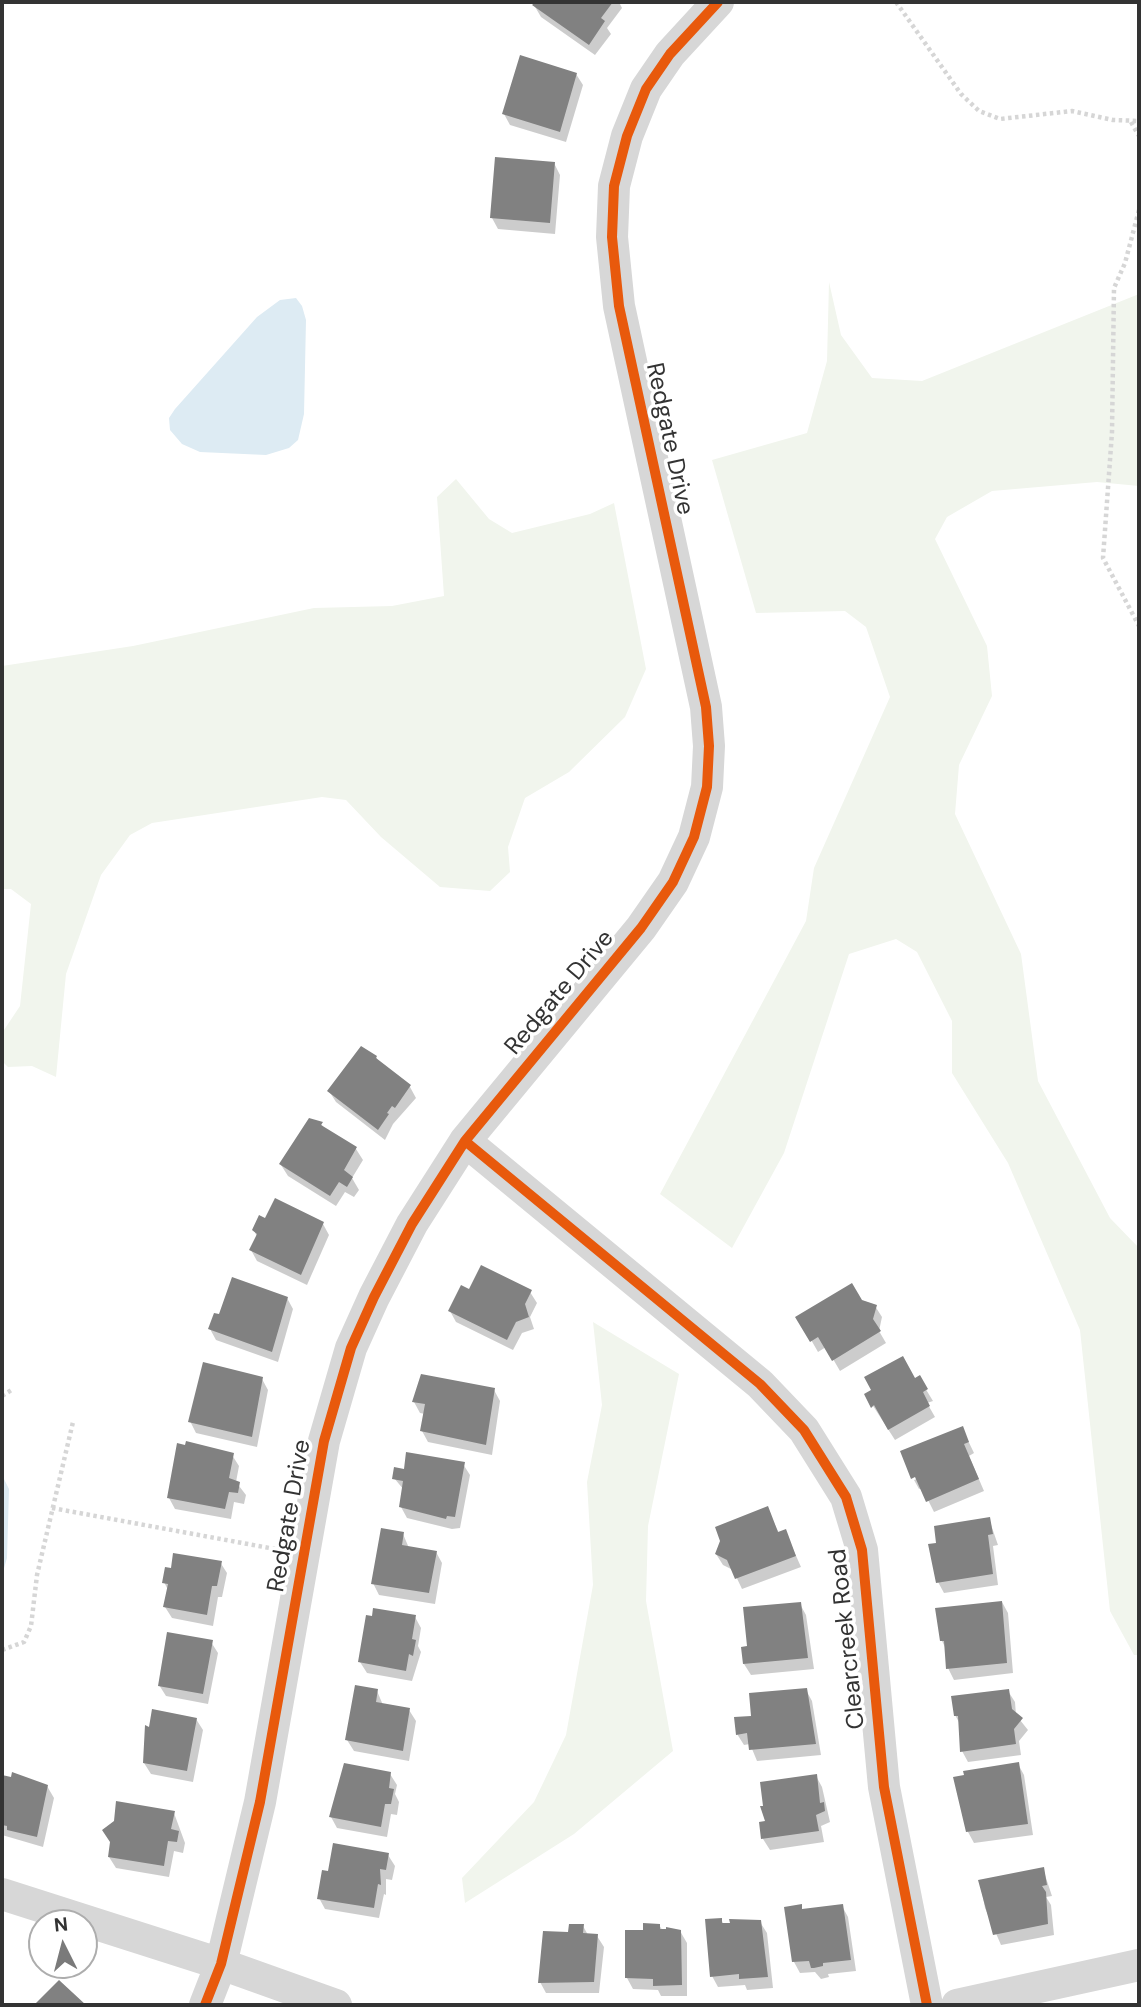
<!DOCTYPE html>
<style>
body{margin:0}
#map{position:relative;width:1141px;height:2007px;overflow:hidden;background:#fff;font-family:"DM Sans",sans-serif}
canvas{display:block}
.frame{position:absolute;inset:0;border:4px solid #333;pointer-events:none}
.north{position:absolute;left:28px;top:1909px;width:70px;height:70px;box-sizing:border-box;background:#fff;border:2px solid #adadad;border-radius:50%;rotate:354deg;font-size:19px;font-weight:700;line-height:28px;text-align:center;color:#333}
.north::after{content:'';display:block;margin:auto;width:24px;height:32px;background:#7a7a7a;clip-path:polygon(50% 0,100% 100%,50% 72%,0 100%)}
</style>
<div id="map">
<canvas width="1141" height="2007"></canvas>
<div class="frame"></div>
<div class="north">N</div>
</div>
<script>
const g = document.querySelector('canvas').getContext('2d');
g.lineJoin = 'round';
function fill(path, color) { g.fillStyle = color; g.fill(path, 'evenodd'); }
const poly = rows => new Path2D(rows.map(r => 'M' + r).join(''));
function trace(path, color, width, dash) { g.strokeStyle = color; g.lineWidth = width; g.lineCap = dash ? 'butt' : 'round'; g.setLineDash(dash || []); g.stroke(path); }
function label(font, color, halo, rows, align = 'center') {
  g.font = font + ' "DM Sans",sans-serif'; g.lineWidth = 7; g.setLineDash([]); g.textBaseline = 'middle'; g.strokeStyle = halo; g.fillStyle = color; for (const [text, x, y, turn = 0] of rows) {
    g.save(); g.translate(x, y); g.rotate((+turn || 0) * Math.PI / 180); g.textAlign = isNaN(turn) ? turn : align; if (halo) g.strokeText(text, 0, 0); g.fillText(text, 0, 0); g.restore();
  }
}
fill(poly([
 [829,282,841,335,872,378,922,381,1139,294,1139,486,1097,482,992,491,947,517,935,539,987,646,992,696,959,765,955,814,1021,954,1038,1081,1110,1218,1139,1248,1139,1655,1134,1655,1110,1611,1080,1330,1008,1163,952,1073,952,1021,917,952,896,939,849,954,784,1153,732,1248,660,1194,806,921,814,868,890,697,866,627,845,611,756,613,712,460,807,433,827,361],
 [456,479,489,519,512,533,590,514,614,503,646,669,625,717,569,772,525,798,508,847,510,872,490,891,440,887,381,837,346,800,322,797,152,823,130,835,101,875,66,974,56,1077,32,1066,8,1067,2,1061,2,1033,20,1006,31,904,11,889,2,889,2,666,133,646,314,608,392,606,444,596,437,497],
 [593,1322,679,1374,648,1526,646,1601,673,1751,574,1834,465,1903,462,1878,534,1802,566,1735,593,1585,587,1482,602,1405]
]), '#f1f5ed');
fill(poly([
 [296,298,302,306,306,320,304,414,298,440,289,448,266,455,200,452,182,444,170,430,169,418,175,409,257,317,280,300],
 [2,1475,9,1489,7,1558,2,1575]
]), '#ddebf3');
fill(poly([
 [537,2,619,2,622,8,607,28,611,34,595,55,541,17,534,5],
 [576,74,583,85,566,142,510,125,504,114],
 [554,163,560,175,555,234,498,229,492,218],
 [376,1057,380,1064,410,1087,416,1098,393,1124,385,1140,336,1102,329,1091],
 [321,1124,325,1129,356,1149,363,1160,352,1178,359,1190,354,1197,345,1192,336,1206,288,1176,281,1165],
 [323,1224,329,1235,307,1285,257,1261,251,1250,257,1237,254,1230],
 [470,1291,530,1292,537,1303,530,1317,534,1329,522,1333,513,1350,456,1322,450,1311],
 [287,1298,293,1309,278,1362,216,1340,210,1329,220,1316],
 [861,1302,875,1306,882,1317,879,1331,886,1343,840,1371,826,1347,818,1352,798,1317],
 [919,1378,933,1401,927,1403,935,1417,895,1440,866,1395],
 [262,1379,268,1390,257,1447,196,1433,190,1421],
 [494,1390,500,1401,492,1455,428,1442,422,1431,425,1414,420,1413,414,1402],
 [962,1428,974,1453,969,1456,984,1491,934,1512,922,1488,919,1489,914,1480,924,1476],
 [232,1455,239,1466,236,1482,246,1495,244,1504,234,1502,231,1519,175,1509,169,1498],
 [463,1464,470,1475,460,1528,452,1529,407,1518,401,1507,404,1490,394,1478],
 [767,1509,779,1533,785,1531,801,1567,742,1589,733,1570,723,1565,716,1554],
 [989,1519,998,1545,993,1546,998,1585,944,1593,938,1582,938,1544],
 [403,1534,409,1548,436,1552,442,1563,435,1604,379,1595,373,1583],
 [220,1562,227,1573,222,1597,218,1597,213,1626,172,1618,165,1607,168,1590,164,1582],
 [1002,1602,1008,1613,1013,1673,954,1680,948,1668,946,1649,942,1641],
 [800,1604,806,1615,814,1669,751,1675,744,1664,749,1648],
 [415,1617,421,1628,418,1646,421,1652,412,1681,367,1673,360,1662],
 [211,1642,218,1653,208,1704,166,1696,159,1685],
 [806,1690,812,1701,821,1755,757,1761,750,1744,744,1745,737,1734,753,1717],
 [377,1691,383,1705,409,1710,416,1721,409,1761,354,1751,347,1740],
 [1008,1691,1015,1702,1016,1715,1028,1730,1019,1741,1021,1755,968,1762,962,1751,960,1724,955,1715],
 [196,1719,203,1730,193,1782,151,1774,144,1763],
 [1018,1764,1024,1775,1033,1835,974,1843,968,1832,955,1778],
 [390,1774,397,1785,395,1794,399,1802,397,1815,391,1814,387,1837,337,1828,331,1817],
 [816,1776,822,1787,830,1822,821,1826,824,1842,770,1850,763,1839,761,1824,767,1822],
 [2,1777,47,1786,54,1798,43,1847,2,1835],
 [174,1813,185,1843,183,1853,174,1851,169,1877,116,1868,109,1857,115,1822],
 [388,1855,395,1866,392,1880,386,1879,386,1895,384,1894,379,1918,325,1909,319,1898,329,1873],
 [1043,1869,1052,1896,1046,1897,1051,1905,1054,1935,1001,1945,985,1908,980,1882],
 [801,1906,803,1911,842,1906,848,1917,856,1971,828,1974,829,1977,821,1979,815,1972,800,1973,794,1962],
 [721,1919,724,1925,760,1922,767,1933,773,1988,747,1990,745,1985,718,1987,712,1976],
 [659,1925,663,1931,680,1931,687,1943,687,1996,661,1996,658,1990,633,1989,627,1978,645,1932],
 [583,1926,588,1935,597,1936,604,1947,599,1993,546,1993,540,1982,569,1933]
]), '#0003');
fill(poly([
 [535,2,613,2,601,18,605,21,589,45,532,5],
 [520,55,577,73,560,132,502,114],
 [495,157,555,162,550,223,490,218],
 [361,1046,377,1056,376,1058,411,1085,395,1108,392,1106,387,1113,389,1114,378,1130,327,1091],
 [309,1118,323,1122,321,1125,357,1147,344,1170,353,1177,347,1187,339,1182,330,1196,279,1164],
 [275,1198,324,1222,301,1275,249,1250,257,1234,252,1230,259,1215,265,1218],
 [481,1265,532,1290,525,1304,529,1317,516,1322,507,1340,448,1311,461,1285,469,1289],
 [232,1277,288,1297,272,1352,208,1329,214,1313,219,1314],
 [852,1283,862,1300,877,1305,873,1319,881,1331,832,1361,818,1337,810,1342,795,1317],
 [903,1356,915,1378,920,1375,928,1389,923,1392,930,1406,888,1430,874,1405,871,1408,864,1394,871,1390,864,1377],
 [203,1362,263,1377,252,1437,188,1422],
 [421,1374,495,1388,486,1445,420,1431,425,1404,412,1402],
 [963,1426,969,1442,964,1444,979,1479,926,1502,915,1477,911,1479,900,1451],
 [186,1441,234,1453,229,1478,240,1482,238,1493,229,1492,225,1509,167,1498,177,1443,185,1445],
 [406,1452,465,1462,455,1517,447,1516,446,1519,399,1507,403,1481,392,1479,394,1467,404,1469],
 [768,1506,778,1532,786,1529,796,1556,735,1579,727,1560,715,1554,720,1541,715,1527],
 [990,1517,993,1534,988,1535,993,1574,936,1583,928,1544,936,1543,934,1526],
 [381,1528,404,1532,402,1545,437,1551,429,1593,371,1584],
 [173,1553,222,1561,217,1586,212,1586,207,1615,163,1607,168,1584,162,1583,165,1567,171,1568],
 [1002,1601,1007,1663,946,1669,944,1641,940,1641,935,1608],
 [801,1602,808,1658,743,1664,741,1647,747,1646,743,1607],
 [373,1608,416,1615,412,1639,416,1640,413,1656,409,1654,406,1671,358,1662,366,1615,372,1616],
 [167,1632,213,1640,203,1694,158,1686],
 [355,1685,378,1689,376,1702,410,1708,403,1751,345,1740],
 [807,1688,816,1744,749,1750,747,1733,736,1735,734,1717,751,1716,749,1693],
 [1009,1689,1012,1709,1023,1718,1014,1729,1016,1744,960,1752,958,1716,954,1716,951,1696],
 [152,1709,197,1718,187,1771,143,1763,145,1725,149,1727],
 [1019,1762,1028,1824,966,1832,953,1777,964,1775,963,1771],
 [344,1763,391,1772,389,1788,394,1789,391,1804,385,1804,381,1827,329,1817],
 [12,1772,48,1785,37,1837,7,1830,7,1826,2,1825,2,1775,11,1777],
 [817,1774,820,1803,824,1802,825,1811,816,1815,819,1831,761,1839,759,1822,765,1821,760,1806,763,1806,760,1782],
 [116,1801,175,1811,171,1829,179,1831,177,1842,168,1841,164,1866,108,1857,110,1842,102,1830,114,1821],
 [333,1843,389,1853,386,1870,380,1869,381,1885,378,1884,374,1908,317,1899,322,1870,328,1871],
 [1044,1867,1047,1885,1042,1886,1046,1892,1048,1924,993,1935,978,1880],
 [802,1904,802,1909,843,1904,851,1960,823,1963,823,1966,814,1968,811,1968,809,1961,792,1962,784,1907],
 [722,1918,722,1923,730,1923,729,1919,761,1920,768,1977,739,1979,739,1974,710,1977,705,1919],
 [643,1923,660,1924,660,1929,666,1929,666,1927,681,1930,682,1985,653,1986,653,1979,625,1978,625,1930,643,1930],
 [569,1924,584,1924,583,1933,598,1934,594,1982,538,1983,543,1931,568,1932],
 [59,1980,86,2005,34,2005]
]), '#818181');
trace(poly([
 [896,2,961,94,979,111,1000,119,1072,111,1113,120,1139,121],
 [1131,122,1139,136],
 [1139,210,1125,263,1114,288,1112,432,1103,558,1139,626],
 [2,1396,13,1389],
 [52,1508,275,1549],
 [2,1650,24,1642,31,1626,37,1575,73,1422]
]), '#d6d6d6', 4.5, [3.5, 3.5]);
trace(poly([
 [465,1141,760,1384,804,1430,846,1497,862,1550,884,1787,927,2005],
 [2,1894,221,1964,336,2005],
 [205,2005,221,1964,260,1802,324,1441,351,1348,374,1297,412,1224,465,1141,641,928,673,882,694,837,707,787,709,746,706,707,619,306,612,237,614,186,627,136,646,89,670,54,718,2],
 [957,2005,1139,1965]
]), '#d7d7d7', 32);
trace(poly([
 [465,1141,760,1384,804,1430,846,1497,862,1550,884,1787,927,2005],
 [205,2005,221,1964,260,1802,324,1441,351,1348,374,1297,412,1224,465,1141,641,928,673,882,694,837,707,787,709,746,706,707,619,306,612,237,614,186,627,136,646,89,670,54,718,2]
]), '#e8590c', 10);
label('24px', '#333', '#fff', [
 ["Redgate Drive",669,439,78],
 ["Redgate Drive",560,993,-50],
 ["Redgate Drive",290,1516,-80],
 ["Clearcreek Road",848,1639,-96]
]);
</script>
